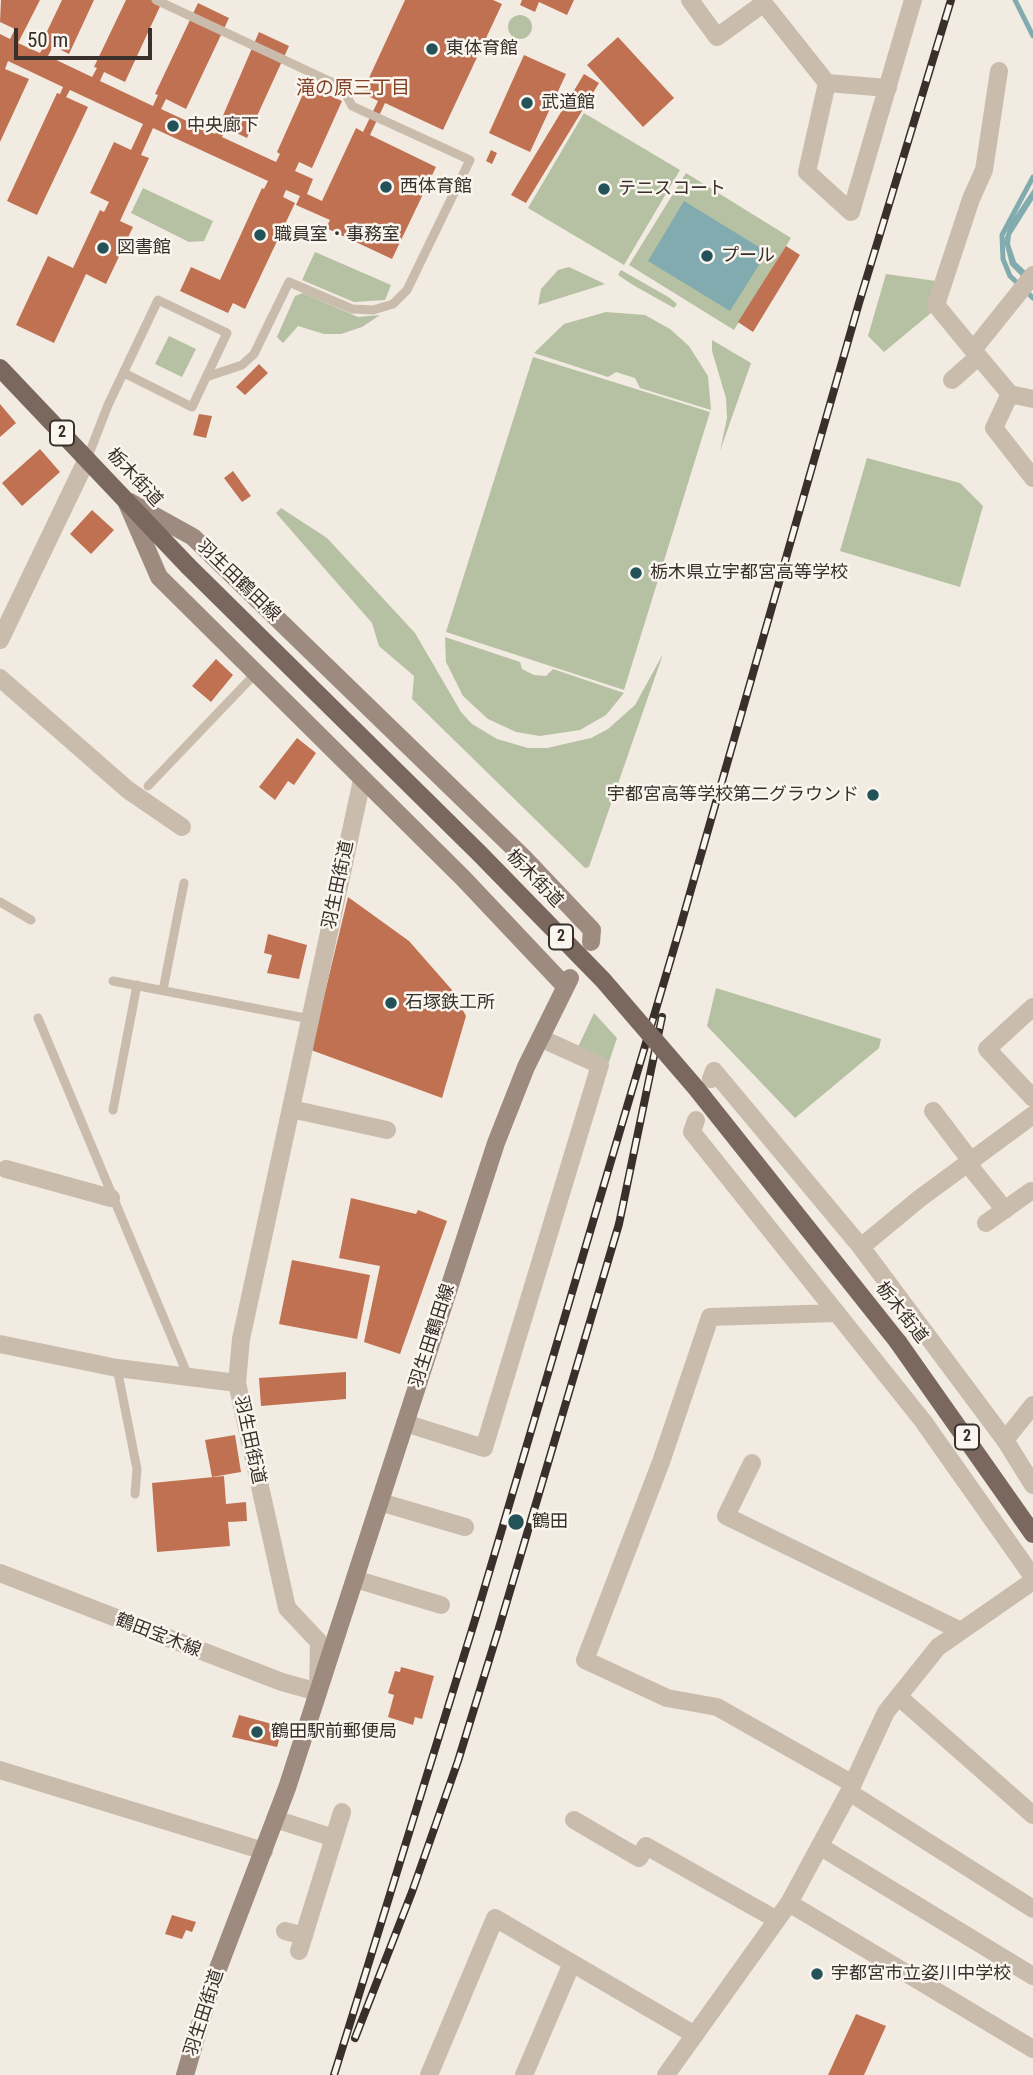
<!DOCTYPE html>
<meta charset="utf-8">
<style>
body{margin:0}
#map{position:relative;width:1033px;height:2075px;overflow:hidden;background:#f2ebe1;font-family:"Roboto Condensed",sans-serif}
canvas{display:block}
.scale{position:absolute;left:14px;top:28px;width:138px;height:32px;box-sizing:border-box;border:4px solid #39302b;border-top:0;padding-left:9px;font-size:21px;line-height:24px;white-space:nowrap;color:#39302b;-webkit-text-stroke:5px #faf5ee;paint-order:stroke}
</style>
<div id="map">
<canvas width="1033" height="2075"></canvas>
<div class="scale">50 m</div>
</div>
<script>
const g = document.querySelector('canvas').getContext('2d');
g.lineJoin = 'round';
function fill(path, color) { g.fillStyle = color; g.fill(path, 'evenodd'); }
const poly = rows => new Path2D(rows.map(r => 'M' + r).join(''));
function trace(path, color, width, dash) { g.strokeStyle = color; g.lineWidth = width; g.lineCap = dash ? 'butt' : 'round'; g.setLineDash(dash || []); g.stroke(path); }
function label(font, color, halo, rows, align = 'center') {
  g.font = font + ' "Roboto Condensed","Noto Sans JP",sans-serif'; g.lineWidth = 5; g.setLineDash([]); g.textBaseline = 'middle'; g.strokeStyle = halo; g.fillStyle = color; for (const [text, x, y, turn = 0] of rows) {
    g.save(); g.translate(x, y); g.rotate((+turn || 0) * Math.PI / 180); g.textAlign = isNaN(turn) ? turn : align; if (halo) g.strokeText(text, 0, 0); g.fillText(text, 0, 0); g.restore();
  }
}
fill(poly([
 '508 27a12 12 0 1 1 24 0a12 12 0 1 1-24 0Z',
 [584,113,680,170,624,265,528,208],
 [686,173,791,238,734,330,629,265],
 [143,188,213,221,204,241,189,242,131,213],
 [315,252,391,285,385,300,354,302,302,280],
 [569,267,605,284,538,305,541,289,558,270],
 [621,270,670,298,677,304,674,308,633,285,618,275],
 [886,274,936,281,931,313,884,352,868,336],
 [303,293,358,317,380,315,362,327,341,334,324,334,298,326,283,343,277,337,295,296],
 [606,312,645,315,670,329,689,346,708,376,711,410,640,388,635,378,616,372,608,377,534,353,564,324],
 [169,336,196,349,182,377,155,364],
 [712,340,751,363,720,451,727,418,726,398,712,351],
 [533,357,710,412,624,690,446,632],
 [867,458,960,483,983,506,960,587,840,551],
 [281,508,327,538,415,633,461,712,472,724,497,739,528,748,547,748,591,738,608,729,635,705,663,654,589,867,585,868,412,699,414,676,379,646,372,623,276,513],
 [445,637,520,662,522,669,534,675,546,676,553,669,624,693,606,715,580,730,540,736,516,732,488,719,463,696,446,662],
 [716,988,881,1039,879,1048,795,1118,707,1026],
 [594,1013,617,1038,609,1062,578,1047]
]), '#b5c1a2');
fill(poly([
 [1033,189,1033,200,1011,235,1010,244,1016,262,1033,278,1033,288,1010,265,1004,241,1009,225],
 [684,201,767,252,730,311,648,261]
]), '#81abae');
trace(poly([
 [1015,0,1033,36],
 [1033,177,1002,235,1003,259,1010,276,1033,298]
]), '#81abae', 5);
fill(poly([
 [1,0,40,0,18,43,40,53,45,44,42,42,62,0,94,0,69,54,53,46,48,56,92,77,97,68,94,67,126,0,163,0,125,82,104,72,100,81,153,106,158,95,155,94,198,3,229,18,186,109,166,99,161,109,215,134,259,32,289,46,247,138,226,128,222,137,276,162,280,154,277,152,307,85,342,101,312,168,299,162,295,171,313,179,307,194,322,201,356,128,363,132,378,101,362,93,405,0,493,0,502,4,443,130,385,103,370,135,436,167,392,259,326,228,330,220,296,205,300,196,286,190,283,197,295,203,245,309,233,303,228,313,180,291,191,267,220,280,262,188,264,189,268,181,153,128,141,155,149,158,120,221,133,227,106,284,86,274,54,343,16,325,48,256,73,268,100,210,104,212,109,202,90,193,114,142,131,150,143,124,70,90,66,97,88,107,37,215,7,201,57,93,60,94,63,87,8,61,5,69,29,79,0,142,0,34,10,39,15,29,0,22],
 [522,0,574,0,567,15,539,2,535,12,520,5],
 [618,37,674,98,643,127,587,65],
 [524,55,566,74,530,152,489,133],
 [584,74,599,83,526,203,511,195],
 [491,150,497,153,492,164,486,161],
 [786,246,800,255,753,332,738,322],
 [259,364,268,373,245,395,236,387],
 [0,404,16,423,0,437],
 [199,414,212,416,206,438,193,435],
 [40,449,60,472,22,506,2,483],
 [233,471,251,496,242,502,224,478],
 [92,510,114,530,91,554,70,534],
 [216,659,233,675,211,702,192,686],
 [297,738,316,753,294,785,288,781,275,800,259,787],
 [348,897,409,941,452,990,466,1016,442,1098,311,1050],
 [268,934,307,945,299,979,267,973,272,955,264,953],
 [351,1198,416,1214,418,1210,447,1221,400,1354,364,1342,380,1266,339,1258],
 [292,1260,370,1275,357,1339,279,1324],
 [346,1372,346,1399,261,1406,259,1378],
 [235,1435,241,1472,212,1477,205,1440],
 [224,1476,226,1504,246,1502,247,1521,228,1522,230,1546,157,1552,152,1483],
 [401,1667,434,1676,422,1719,415,1717,413,1725,388,1717,394,1695,388,1693,395,1671,400,1672],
 [239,1715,283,1727,277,1747,232,1737],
 [172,1915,196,1922,192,1932,186,1930,182,1939,165,1934],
 [856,2014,886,2026,864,2075,828,2075]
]), '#c07152');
trace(poly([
 [156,0,342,87,352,106,470,160,407,290,393,304,373,310,352,309,289,282,254,354,242,365,206,377],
 [87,459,108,405,158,300,227,333,192,407,124,373],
 [148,786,255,674],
 [0,902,31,920],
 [113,981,310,1019],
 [163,990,184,883],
 [38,1018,188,1376],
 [113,1110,137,985],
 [117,1368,137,1469,135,1494]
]), '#cabcad', 9);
trace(poly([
 [690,0,717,37,764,3],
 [761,0,827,83,807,172,851,212,913,0],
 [827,83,888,88],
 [1033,275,973,350,1010,394,994,428,1033,478],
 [973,350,936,305,971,199,984,170,999,71],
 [952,380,978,357],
 [1010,394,1033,399],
 [0,640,87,459],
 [0,678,128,790,182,827],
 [1033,1007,987,1049,1033,1098],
 [711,1079,714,1071,861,1247,1005,1440,1033,1485],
 [291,1109,387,1130],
 [933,1111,971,1161],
 [696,1120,692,1132,923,1421,1033,1577],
 [967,1163,1005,1210],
 [6,1169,111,1198],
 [986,1223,1031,1191],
 [861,1247,919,1199,1033,1115],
 [837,1313,710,1317,661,1462,585,1660,667,1698,717,1707,853,1784],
 [0,1344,117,1368,237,1383],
 [405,1423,484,1448,600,1065,540,1038],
 [1005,1440,1033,1405],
 [752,1463,726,1516,961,1631],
 [380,1502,465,1527],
 [355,1579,441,1605],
 [899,1697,1033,1815],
 [0,1770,264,1851],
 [849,1792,1033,1909],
 [275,1819,334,1838,299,1951],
 [574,1820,639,1858,646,1846,777,1920],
 [334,1838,342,1812],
 [821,1847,1033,1976],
 [789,1903,1033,2049],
 [285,1931,304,1936],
 [429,2075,495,1918,695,2035],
 [524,2075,572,1963],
 [666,2075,789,1903,849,1792,886,1712,938,1647,1033,1581]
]), '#cabcad', 18);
trace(poly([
 [0,1573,282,1682,318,1692,319,1642,287,1608,237,1383,241,1339,362,780]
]), '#cabcad', 18);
trace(poly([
 [126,501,159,577,463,878,565,986],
 [130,502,193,537,524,858,592,930,591,942],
 [185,2075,211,1987,287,1788,496,1143,526,1067,570,978]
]), '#9e8b7f', 18);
trace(poly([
 [0,368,188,566],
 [898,1342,1033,1534]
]), '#7a685e', 18);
const rail = poly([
 [355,2038,412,1892,458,1761,499,1628,619,1224,662,1017],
 [334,2075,475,1620,680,928,859,303,951,0]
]);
trace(rail, '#39302b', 8);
trace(rail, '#faf5ee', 5, [16]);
trace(poly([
 [188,566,480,854,603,980,696,1088,898,1342]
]), '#7a685e', 18);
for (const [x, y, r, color] of [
 [432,49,7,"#235359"],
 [527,103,7,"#235359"],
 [173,126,7,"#235359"],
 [386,187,7,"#235359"],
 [604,189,7,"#235359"],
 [260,235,7,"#235359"],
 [103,248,7,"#235359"],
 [707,256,7,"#235359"],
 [636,573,7,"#235359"],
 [873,795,7,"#235359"],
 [391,1003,7,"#235359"],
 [516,1522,9,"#235359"],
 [257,1732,7,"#235359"],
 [817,1974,7,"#235359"]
]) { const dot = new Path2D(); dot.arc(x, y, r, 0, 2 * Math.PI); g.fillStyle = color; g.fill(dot); trace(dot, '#faf5ee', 2.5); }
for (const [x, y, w] of [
 [62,433,24],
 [561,937,24],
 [967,1437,24]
]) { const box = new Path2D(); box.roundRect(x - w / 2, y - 12.5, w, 25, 5); g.fillStyle = '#faf5ee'; g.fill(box); trace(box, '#39302b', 2); }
label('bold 16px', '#39302b', null, [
 ["2",62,433],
 ["2",561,937],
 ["2",967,1437]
]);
label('18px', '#39302b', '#faf5ee', [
 ["東体育館",446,49],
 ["武道館",541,103],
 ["中央廊下",187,126],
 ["西体育館",400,187],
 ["テニスコート",618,189],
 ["職員室・事務室",274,235],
 ["図書館",117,248],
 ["プール",721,256],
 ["栃木県立宇都宮高等学校",650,573],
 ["宇都宮高等学校第二グラウンド",859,795,"right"],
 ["石塚鉄工所",405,1003],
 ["鶴田",532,1522],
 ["鶴田駅前郵便局",271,1732],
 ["宇都宮市立姿川中学校",831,1974]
], 'left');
label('18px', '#39302b', '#faf5ee', [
 ["栃木街道",134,478,47],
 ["羽生田鶴田線",238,581,44],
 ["栃木街道",534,879,46],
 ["羽生田街道",339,885,-78],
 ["栃木街道",901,1313,52],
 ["羽生田鶴田線",433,1336,-72],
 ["羽生田街道",249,1440,78],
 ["鶴田宝木線",158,1636,21],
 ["羽生田街道",205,2013,-72]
]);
label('19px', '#844228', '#faf5ee', [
 ["滝の原三丁目",353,89]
]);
</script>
